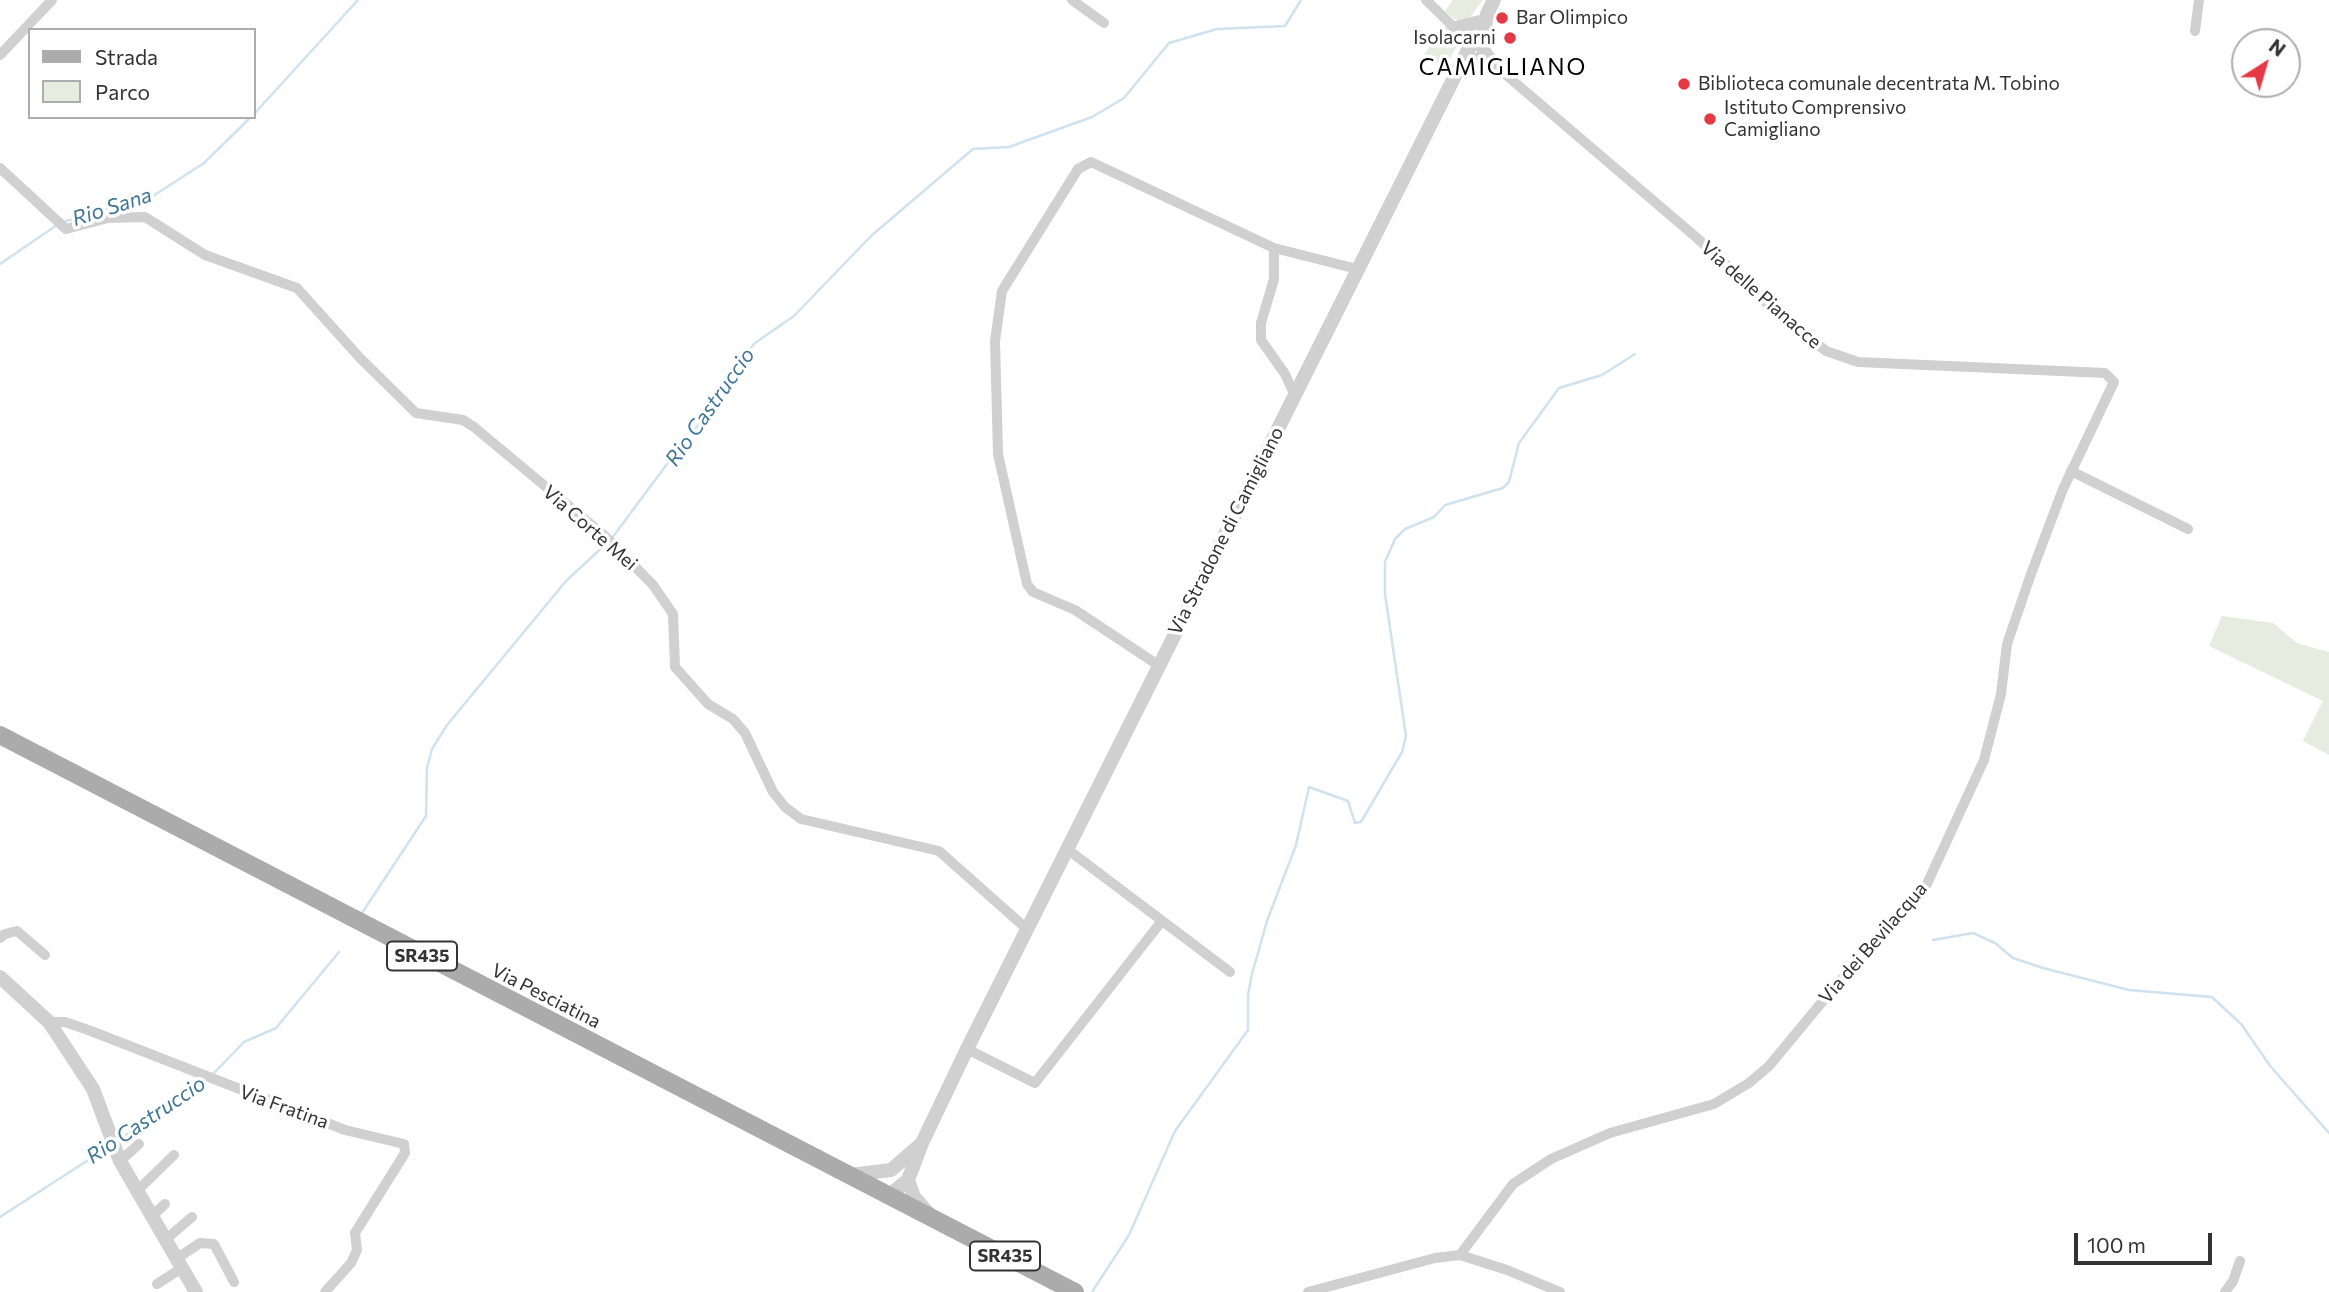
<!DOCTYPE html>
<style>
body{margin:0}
#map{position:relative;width:2329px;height:1292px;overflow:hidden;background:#fff;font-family:Commissioner,sans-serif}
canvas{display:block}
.legend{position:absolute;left:28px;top:28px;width:228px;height:91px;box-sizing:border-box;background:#fff;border:2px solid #adadad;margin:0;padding:9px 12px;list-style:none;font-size:21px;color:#333}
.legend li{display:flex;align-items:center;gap:14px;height:35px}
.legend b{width:35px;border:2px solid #adadad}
.north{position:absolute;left:2231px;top:28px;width:70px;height:70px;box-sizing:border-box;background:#fff;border:2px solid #adadad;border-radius:50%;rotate:37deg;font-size:19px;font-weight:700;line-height:28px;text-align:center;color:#333}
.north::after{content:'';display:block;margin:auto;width:24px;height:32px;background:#e63946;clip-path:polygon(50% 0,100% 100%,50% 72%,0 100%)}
.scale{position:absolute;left:2074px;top:1233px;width:138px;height:32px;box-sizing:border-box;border:4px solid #333;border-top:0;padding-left:9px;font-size:21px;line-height:24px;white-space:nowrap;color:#333;-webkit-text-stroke:5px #fff;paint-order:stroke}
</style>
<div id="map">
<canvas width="2329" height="1292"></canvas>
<ul class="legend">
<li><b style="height:9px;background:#ababab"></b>Strada</li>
<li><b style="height:19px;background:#e6ecdf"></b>Parco</li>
</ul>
<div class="north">N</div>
<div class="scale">100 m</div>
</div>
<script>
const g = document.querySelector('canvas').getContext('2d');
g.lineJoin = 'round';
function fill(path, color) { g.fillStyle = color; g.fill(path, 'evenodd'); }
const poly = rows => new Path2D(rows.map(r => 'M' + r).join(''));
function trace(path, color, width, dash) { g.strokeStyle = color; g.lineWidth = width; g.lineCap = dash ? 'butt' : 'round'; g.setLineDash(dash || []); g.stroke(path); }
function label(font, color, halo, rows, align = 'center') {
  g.font = font + ' Commissioner,sans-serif'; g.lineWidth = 7; g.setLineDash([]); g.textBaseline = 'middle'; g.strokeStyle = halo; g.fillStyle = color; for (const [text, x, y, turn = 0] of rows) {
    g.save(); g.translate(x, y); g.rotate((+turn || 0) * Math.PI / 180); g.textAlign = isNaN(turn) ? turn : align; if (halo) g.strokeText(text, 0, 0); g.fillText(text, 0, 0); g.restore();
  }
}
fill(poly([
 [1453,0,1483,0,1466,22,1454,19,1445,11],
 [1448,26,1461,38,1445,68,1421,59,1443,27],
 [2222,616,2273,623,2297,643,2329,652,2329,755,2303,741,2323,701,2209,646]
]), '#e6ecdf');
trace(poly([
 [254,114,358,0],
 [63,222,153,196,204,163,251,117],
 [0,264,57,225],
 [612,538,685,440,704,419,735,367,755,343,794,316,871,236,973,149,1009,147,1092,117,1124,98,1169,43,1217,29,1285,26,1301,0],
 [362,913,426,816,427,768,432,749,447,725,566,581,607,543],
 [1933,940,1973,933,1995,943,2013,958,2043,968,2129,990,2212,997,2241,1024,2271,1067,2329,1133],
 [213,1074,244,1042,276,1028,339,952],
 [119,1140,208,1079],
 [0,1217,110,1146],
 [1092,1292,1129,1235,1175,1131,1248,1030,1248,995,1252,974,1267,921,1296,845,1309,787,1348,801,1355,823,1361,822,1402,752,1406,736,1385,594,1385,562,1395,539,1405,529,1434,517,1445,505,1503,488,1509,482,1519,443,1559,388,1602,375,1635,354]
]), '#cfe2ee', 2.5);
trace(poly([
 [1072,0,1104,23],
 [1426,0,1472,45],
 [2195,31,2199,0],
 [0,55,52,0],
 [1480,60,1499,70],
 [0,168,66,229,108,218,145,217,205,255,297,288,360,358,416,413,463,420,474,427,605,536,653,585,673,614,675,667,708,704,733,719,745,733,773,792,785,807,801,819,939,851,1028,930],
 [1274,248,1274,279,1261,323,1261,340,1285,374,1295,396],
 [2071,471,2188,529],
 [1158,665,1075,610,1033,592,1027,584,998,454,995,341,1002,291,1078,169,1091,162,1274,248,1357,269],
 [1067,849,1230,972],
 [0,938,5,934,17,931,45,955],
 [49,1022,65,1022,91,1031,345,1130,404,1144,405,1153,355,1233,357,1250,351,1263,325,1292],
 [967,1049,1035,1083,1161,922],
 [120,1161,139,1144],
 [136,1192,174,1155],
 [151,1217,165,1204],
 [165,1240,192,1217],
 [1460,1255,1513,1184,1551,1159,1610,1133,1714,1104,1749,1083,1769,1066,1837,984,1926,886,1984,760,2001,694,2007,644,2031,574,2063,489,2114,382,2105,373,1858,362,1826,351,1783,318,1697,238,1505,74,1484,49],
 [176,1259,200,1243,214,1244,234,1282],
 [157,1284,182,1268],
 [1308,1292,1435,1258,1460,1255,1507,1270,1560,1292],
 [2225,1292,2233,1281,2240,1261]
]), '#d0d0d0', 10);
trace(poly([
 [1456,28,1480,22],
 '1468 52a8 8 0 1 1 16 0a8 8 0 1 1-16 0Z',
 [1482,46,1487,14,1494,0],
 [0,977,49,1022,93,1089,120,1161,196,1292],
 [850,1175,891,1170,921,1144],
 [908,1180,914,1197,929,1214],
 [887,1197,908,1180,922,1143,967,1049,1469,48]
]), '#d0d0d0', 14);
trace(poly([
 [0,735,1075,1292]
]), '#ababab', 18);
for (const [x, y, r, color] of [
 [1502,18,7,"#e63946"],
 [1510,38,7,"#e63946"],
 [1684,84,7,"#e63946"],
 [1710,119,7,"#e63946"]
]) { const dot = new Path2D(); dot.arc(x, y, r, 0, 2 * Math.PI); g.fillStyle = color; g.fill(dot); trace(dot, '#fff', 2.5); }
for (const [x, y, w] of [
 [422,956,70],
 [1005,1256,70]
]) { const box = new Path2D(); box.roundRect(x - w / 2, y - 14.5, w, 29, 5); g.fillStyle = '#fff'; g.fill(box); trace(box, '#333', 2); }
label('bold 18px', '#333', null, [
 ["SR435",422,956],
 ["SR435",1005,1256]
]);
label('19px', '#333', '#fff', [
 ["Bar Olimpico",1516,18],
 ["Isolacarni",1496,38,"right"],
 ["Biblioteca comunale decentrata M. Tobino",1698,84],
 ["Istituto Comprensivo",1724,108],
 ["Camigliano",1724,130]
], 'left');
label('19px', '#333', '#fff', [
 ["Via delle Pianacce",1761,295,41],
 ["Via Corte Mei",590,528,41],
 ["Via Stradone di Camigliano",1226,531,-63],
 ["Via dei Bevilacqua",1873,943,-49],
 ["Via Pesciatina",546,996,27],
 ["Via Fratina",284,1107,20]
]);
label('italic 21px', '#3f7597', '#fff', [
 ["Rio Sana",112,207,-18],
 ["Rio Castruccio",710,407,-55],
 ["Rio Castruccio",146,1120,-34]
]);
g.letterSpacing = '2px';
label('23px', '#000', '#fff', [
 ["CAMIGLIANO",1503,67]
]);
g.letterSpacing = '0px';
</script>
